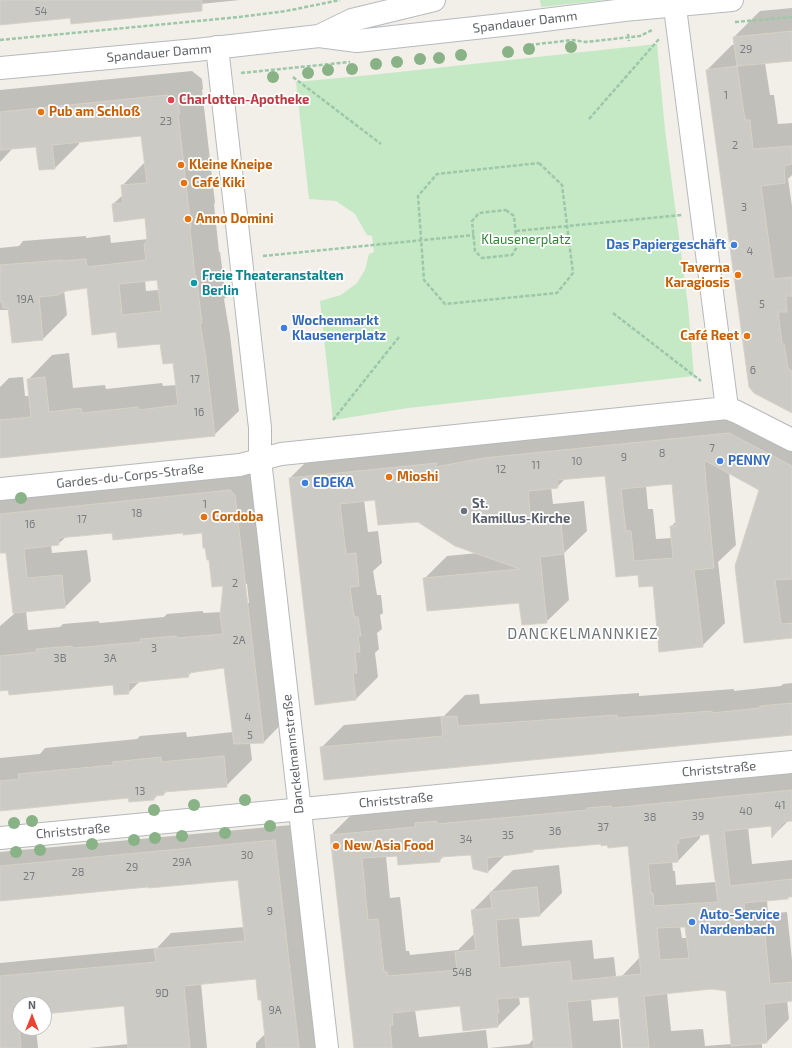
<!DOCTYPE html>
<meta charset="utf-8">
<style>
body{margin:0}
#map{position:relative;width:792px;height:1048px;overflow:hidden;background:#f1efe8;font-family:"Exo 2",sans-serif}
canvas{display:block}
.north{position:absolute;left:12px;top:996px;width:40px;height:40px;box-sizing:border-box;background:#fff;border:1px solid #bfc1c3;border-radius:50%;rotate:0deg;font-size:11px;font-weight:700;line-height:16px;text-align:center;color:#5f6368}
.north::after{content:'';display:block;margin:auto;width:14px;height:18px;background:#ea4335;clip-path:polygon(50% 0,100% 100%,50% 72%,0 100%)}
</style>
<div id="map">
<canvas width="792" height="1048"></canvas>
<div class="north">N</div>
</div>
<script>
const g = document.querySelector('canvas').getContext('2d');
g.lineJoin = 'round';
function fill(path, color) { g.fillStyle = color; g.fill(path, 'evenodd'); }
const poly = rows => new Path2D(rows.map(r => 'M' + r).join(''));
function trace(path, color, width, dash) { g.strokeStyle = color; g.lineWidth = width; g.lineCap = dash ? 'butt' : 'round'; g.setLineDash(dash || []); g.stroke(path); }
function label(font, color, halo, rows, align = 'center') {
  g.font = font + ' "Exo 2",sans-serif'; g.lineWidth = 3.5; g.setLineDash([]); g.textBaseline = 'middle'; g.strokeStyle = halo; g.fillStyle = color; for (const [text, x, y, turn = 0] of rows) {
    g.save(); g.translate(x, y); g.rotate((+turn || 0) * Math.PI / 180); g.textAlign = isNaN(turn) ? turn : align; if (halo) g.strokeText(text, 0, 0); g.fillText(text, 0, 0); g.restore();
  }
}
fill(poly([
 [540,0,605,0,541,7],
 [657,44,665,130,688,306,694,376,408,408,333,420,320,301,341,295,357,283,365,270,369,254,374,252,372,236,367,235,355,214,336,201,309,199,296,82,371,75]
]), '#c5e8c5');
fill(poly([
 [0,0,240,0,0,24],
 [792,8,792,60,765,63,770,95,774,95,778,124,792,123,792,175,788,179,792,206,792,412,707,70,732,45,735,45,734,37,760,11],
 [192,71,202,79,203,89,202,90,215,203,214,204,219,252,220,252,226,297,224,299,230,335,239,411,214,435,0,457,0,387,9,378,23,377,25,396,30,396,28,380,52,355,69,353,73,388,105,385,106,389,162,383,163,386,177,385,174,362,161,343,117,331,88,287,64,290,67,315,43,339,9,310,0,310,0,248,19,246,23,241,86,236,86,238,110,235,111,243,148,239,146,217,113,204,123,195,122,186,145,162,142,135,79,141,79,144,55,168,37,146,13,148,0,162,0,90],
 [158,279,159,290,146,291,145,280],
 [752,411,792,431,792,637,745,642,760,489,729,473,736,545,718,562,725,623,702,646,654,585,638,574,606,475,565,479,557,487,551,487,553,504,584,501,587,531,564,553,569,600,546,622,520,602,424,579,447,556,478,553,424,520,376,499,364,500,368,532,378,531,382,563,373,571,377,595,381,595,383,613,380,615,382,629,377,633,379,649,375,653,378,677,356,699,290,478,312,456],
 [673,483,676,521,671,527,672,538,656,539,653,509,648,509,646,486],
 [256,465,289,716,264,742,250,743,252,760,226,786,167,791,164,794,158,795,154,799,129,797,0,810,0,758,40,754,45,748,137,739,140,736,186,732,187,737,233,732,225,667,193,671,188,676,141,680,128,693,114,684,0,690,0,626,14,614,7,553,0,553,0,492],
 [113,532,203,532,224,585,222,612,204,613,202,611,167,614,164,617,100,623,98,621,63,624,60,627,28,630,26,611,65,607,91,581,87,550,52,553,51,545,58,544,66,537],
 [245,584,247,584,249,603,247,603],
 [792,683,792,734,321,748,344,725,444,716,465,695,479,694,480,704,639,693,639,696,734,689,734,691,781,686,783,684],
 [792,770,792,820,788,821,773,836,772,825,748,827,752,864,792,860,792,897,767,900,768,914,787,912,792,960,792,1000,787,1000,789,1019,767,1042,762,1042,762,1048,628,1048,621,977,641,956,629,845,602,843,535,849,533,851,505,855,488,872,472,854,444,856,439,861,398,855,386,856,390,898,400,897,406,951,409,951,410,955,458,950,475,933,472,911,513,870,559,865,562,893,540,915,519,917,522,946,592,940,594,959,614,957,616,976,593,998,591,999,593,1021,619,1019,621,1048,489,1048,529,1044,534,1038,530,996,519,997,520,1004,498,1026,461,1005,415,1010,419,1037,486,1030,488,1048,356,1048,331,835,353,813],
 [710,833,716,882,676,885,675,871,673,871,672,861,678,861,700,838,700,835],
 [680,926,686,926,688,938,682,938],
 [712,988,726,990,732,1044,705,1046,703,1029,671,1031,667,993],
 [291,825,316,1048,256,1048,256,1043,266,1033,262,999,257,978,201,983,207,1048,88,1048,129,1044,125,1005,44,1013,44,1004,20,1004,20,1028,36,1028,38,1048,0,1048,0,963,157,948,171,933,245,927,239,879,149,885,0,900,0,852]
]), '#0003');
const building = poly([
 [0,0,202,0,202,11,71,24,70,18,0,25,0,0],
 [792,31,792,61,737,66,733,37,792,31],
 [737,66,745,120,750,120,753,149,792,146,792,164,784,166,785,183,761,186,774,279,792,277,792,296,786,296,787,312,778,312,782,344,784,344,788,368,792,371,792,413,754,393,749,387,706,70,737,66],
 [167,95,178,104,180,114,178,114,191,228,190,229,195,276,196,275,202,323,200,323,206,359,215,436,0,458,0,420,31,417,27,379,45,377,49,412,81,408,82,413,138,407,139,410,178,405,173,363,163,364,160,344,118,348,116,332,92,335,87,288,66,291,58,295,39,297,43,340,12,343,8,308,3,308,2,302,0,302,0,265,62,260,62,261,86,259,87,267,146,260,144,244,147,241,145,218,114,222,112,204,123,203,121,185,147,183,141,136,52,145,55,169,39,170,36,147,0,150,0,112,167,95],
 [157,280,161,311,122,315,119,284,157,280],
 [729,433,792,466,792,579,775,580,781,624,792,623,792,638,744,643,735,566,759,490,704,460,714,568,694,570,703,647,659,652,653,586,639,587,638,575,616,577,605,476,557,480,558,488,528,491,531,526,561,523,564,554,540,557,547,623,522,625,519,603,427,611,423,578,520,569,455,546,418,522,378,525,375,500,340,504,346,554,356,553,359,586,350,587,354,617,358,617,361,636,358,636,360,652,355,652,357,673,353,673,356,700,315,705,289,478,437,463,435,467,484,458,729,433],
 [672,484,676,526,670,526,673,558,634,561,631,531,626,531,621,489,672,484],
 [230,490,235,495,264,743,234,744,224,668,188,673,189,677,128,683,129,694,114,695,113,685,9,695,8,690,0,691,0,656,37,652,36,649,72,646,74,648,141,642,140,639,176,636,178,638,223,634,220,616,223,586,212,587,209,560,207,560,205,548,203,548,202,533,183,535,183,533,113,540,112,533,58,538,59,545,24,549,27,578,62,575,65,608,13,613,6,553,0,553,0,514,230,490],
 [792,703,792,735,324,780,320,747,443,736,441,717,457,716,458,726,617,715,617,718,712,711,712,713,760,708,760,706,792,703],
 [224,756,227,787,164,792,164,795,154,796,154,800,129,802,128,798,0,811,0,781,19,779,18,774,113,765,113,762,161,757,161,762,224,756],
 [792,790,792,821,783,822,772,838,771,826,724,831,730,886,792,879,792,896,788,897,788,899,744,903,746,935,765,934,770,984,792,982,792,1001,764,1004,767,1043,731,1046,726,991,712,989,644,996,649,1048,623,1048,618,997,567,1002,572,1048,534,1048,529,997,497,999,499,1013,497,1013,498,1027,463,1031,460,1006,392,1013,393,1025,390,1025,392,1048,354,1048,330,835,415,827,415,823,437,821,437,824,587,810,587,808,611,806,612,808,792,790],
 [709,834,718,902,654,906,653,893,651,893,648,864,678,862,676,844,679,843,678,839,709,834],
 [601,844,601,846,607,845,608,848,628,846,641,974,572,981,570,961,500,968,496,920,540,916,537,887,490,892,492,908,471,910,476,950,455,952,457,970,388,976,387,972,384,972,378,919,368,920,362,858,397,856,398,865,440,862,440,857,471,855,473,869,488,873,487,858,533,852,533,850,601,844],
 [685,927,689,958,660,960,657,928,685,927],
 [275,840,299,1048,266,1048,261,1000,258,1000,256,979,184,986,190,1048,128,1048,124,1006,44,1014,44,1004,20,1004,20,1016,18,1016,21,1048,0,1048,0,976,156,962,154,949,245,941,238,880,149,888,148,887,0,901,0,866,275,840]
]);
fill(building, '#cccac5');
trace(building, '#d6d1c6', 1);
const street = poly([
 [674,0,727,408],
 [217,47,260,428,260,460,327,1048],
 [0,489,240,465,281,454,727,408,737,412,792,440],
 [0,838,792,762]
]);
const secondary = poly([
 [319,36,352,20,434,0],
 [0,68,196,50,319,36,357,41,520,23,624,10,732,0]
]);
trace(street, '#b5b8bc', 24);
trace(secondary, '#b6babf', 24);
trace(poly([
 [735,22,792,17],
 [628,34,629,41],
 [0,40,239,17,286,11,340,0],
 [530,45,572,40,586,42,640,36,652,30],
 [241,73,350,62],
 [293,77,381,144],
 [589,119,659,39],
 [539,163,562,185,573,273,557,293,445,304,424,280,418,196,437,174,539,163],
 [506,210,514,216,517,247,512,255,482,258,475,251,472,221,479,213,506,210],
 [516,231,682,215],
 [263,256,474,235],
 [613,313,701,381],
 [333,420,399,337]
]), '#9cc7a9', 2.5, [4, 2]);
trace(street, '#fff', 22);
trace(secondary, '#fff', 22);
g.fillStyle = '#89b387';
for (const [x, y] of [
 [571,47],
 [529,49],
 [508,52],
 [461,55],
 [439,58],
 [420,59],
 [397,62],
 [376,64],
 [352,69],
 [328,70],
 [308,73],
 [273,77],
 [21,498],
 [245,800],
 [194,805],
 [154,810],
 [32,821],
 [14,823],
 [270,826],
 [225,833],
 [182,836],
 [155,838],
 [134,840],
 [92,844],
 [40,850],
 [16,852]
]) { g.beginPath(); g.arc(x, y, 6, 0, 2 * Math.PI); g.fill(); }
for (const [x, y, r, color] of [
 [171,100,4,"#e0444e"],
 [41,112,4,"#e8710a"],
 [181,165,4,"#e8710a"],
 [184,183,4,"#e8710a"],
 [188,219,4,"#e8710a"],
 [734,245,4,"#3f7fe0"],
 [738,275,4,"#e8710a"],
 [194,283,4,"#0f9aa8"],
 [284,328,4,"#3f7fe0"],
 [747,336,4,"#e8710a"],
 [720,461,4,"#3f7fe0"],
 [389,477,4,"#e8710a"],
 [305,483,4,"#3f7fe0"],
 [464,511,4,"#6b7280"],
 [204,517,4,"#e8710a"],
 [336,846,4,"#e8710a"],
 [692,922,4,"#3f7fe0"]
]) { const dot = new Path2D(); dot.arc(x, y, r, 0, 2 * Math.PI); g.fillStyle = color; g.fill(dot); trace(dot, '#fff', 1.5); }
label('11px', '#7a7d7f', null, [
 ["54",41,11],
 ["29",746,49],
 ["1",726,95],
 ["23",166,121],
 ["2",735,145],
 ["3",744,207],
 ["4",750,251],
 ["19A",25,299],
 ["5",762,304],
 ["6",753,370],
 ["17",195,379],
 ["16",199,412],
 ["7",712,448],
 ["8",662,453],
 ["9",624,457],
 ["10",577,461],
 ["11",536,465],
 ["12",501,469],
 ["1",205,504],
 ["18",137,513],
 ["17",82,519],
 ["16",30,524],
 ["2",235,583],
 ["2A",239,640],
 ["3",154,648],
 ["3B",60,658],
 ["3A",110,658],
 ["4",248,717],
 ["5",250,735],
 ["13",140,791],
 ["41",780,805],
 ["40",746,811],
 ["39",698,816],
 ["38",650,817],
 ["37",603,827],
 ["36",555,831],
 ["35",508,835],
 ["34",466,839],
 ["30",247,855],
 ["29A",182,862],
 ["29",132,867],
 ["28",78,872],
 ["27",29,876],
 ["9",270,911],
 ["54B",462,972],
 ["9D",162,993],
 ["9A",275,1010]
]);
label('13px', '#5f6368', '#fff', [
 ["Spandauer Damm",525,22,-7],
 ["Spandauer Damm",159,53,-5],
 ["Gardes-du-Corps-Straße",130,476,-6],
 ["Danckelmannstraße",293,754,-96],
 ["Christstraße",719,769,-5],
 ["Christstraße",396,800,-5],
 ["Christstraße",73,831,-5]
]);
label('bold 13px', '#be3a42', '#fff', [
 ["Charlotten-Apotheke",179,100]
], 'left');
label('bold 13px', '#c56008', '#fff', [
 ["Pub am Schloß",49,112],
 ["Kleine Kneipe",189,165],
 ["Café Kiki",192,183],
 ["Anno Domini",196,219],
 ["Taverna",730,268,"right"],
 ["Karagiosis",730,283,"right"],
 ["Café Reet",739,336,"right"],
 ["Mioshi",397,477],
 ["Cordoba",212,517],
 ["New Asia Food",344,846]
], 'left');
label('13px', '#348238', '#fff', [
 ["Klausenerplatz",526,240]
]);
label('bold 13px', '#366cbe', '#fff', [
 ["Das Papiergeschäft",726,245,"right"],
 ["Wochenmarkt",292,321],
 ["Klausenerplatz",292,336],
 ["PENNY",728,461],
 ["EDEKA",313,483],
 ["Auto-Service",700,915],
 ["Nardenbach",700,930]
], 'left');
label('bold 13px', '#0d838f', '#fff', [
 ["Freie Theateranstalten",202,276],
 ["Berlin",202,291]
], 'left');
label('bold 13px', '#5b616d', '#fff', [
 ["St.",472,504],
 ["Kamillus-Kirche",472,519]
], 'left');
g.letterSpacing = '1px';
label('15px', '#70757a', '#fff', [
 ["DANCKELMANNKIEZ",583,634]
]);
g.letterSpacing = '0px';
</script>
